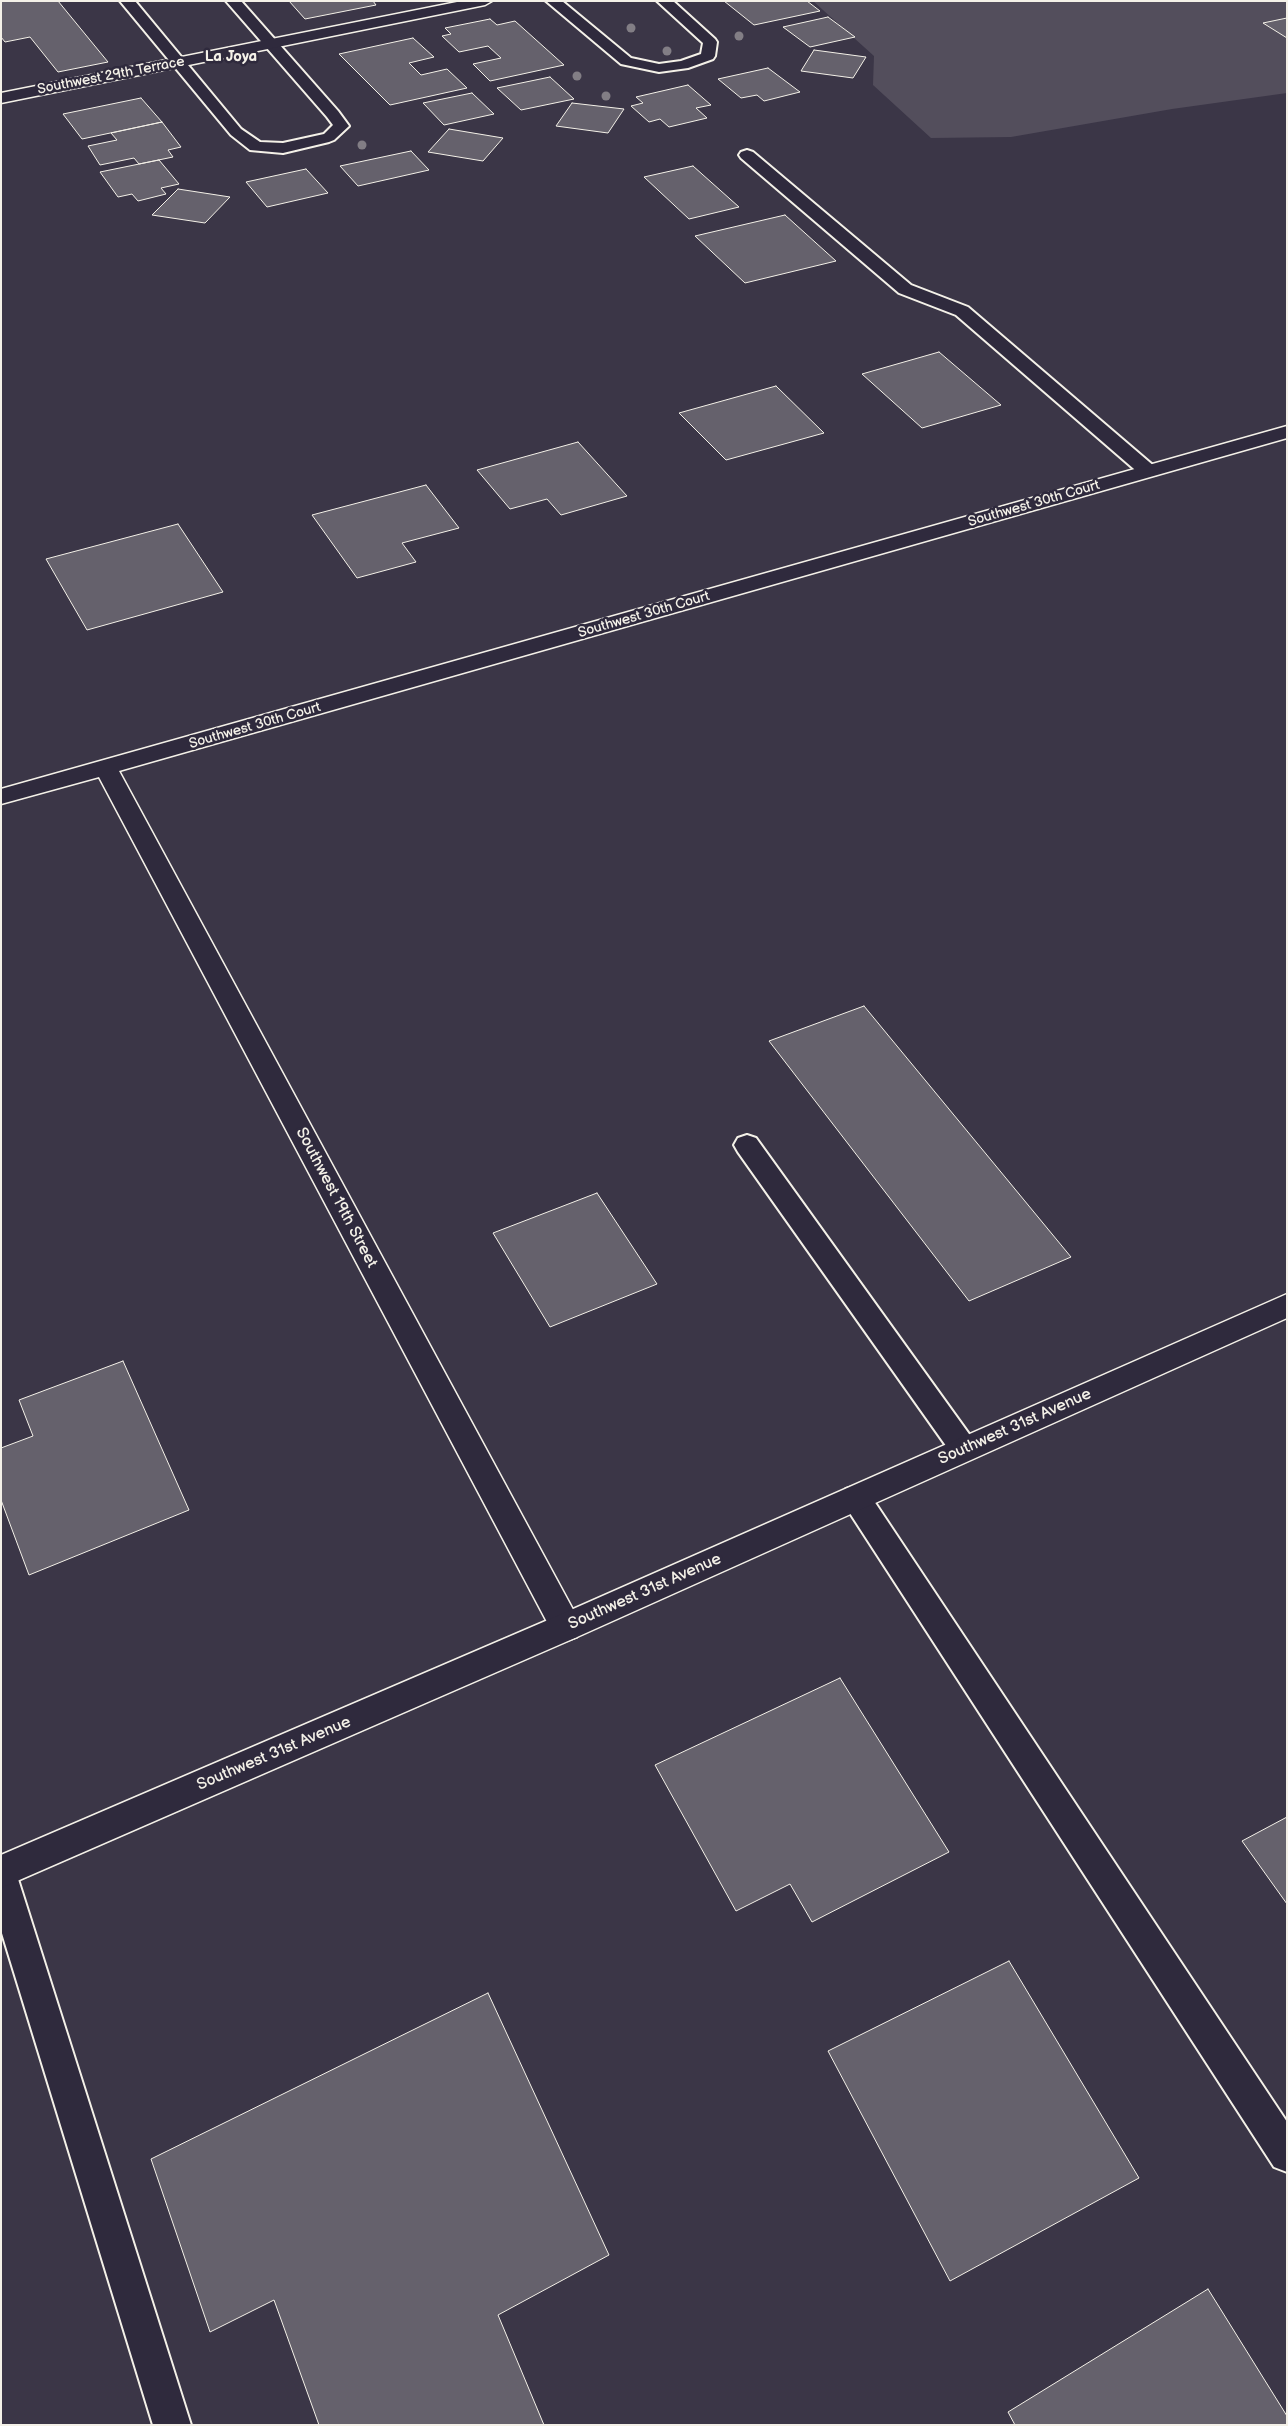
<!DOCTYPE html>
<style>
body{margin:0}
#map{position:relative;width:1288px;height:2426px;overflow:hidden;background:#3b3647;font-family:"Balsamiq Sans",sans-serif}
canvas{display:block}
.frame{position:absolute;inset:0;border:2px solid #f4f1e8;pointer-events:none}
</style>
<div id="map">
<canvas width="1288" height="2426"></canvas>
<div class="frame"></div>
</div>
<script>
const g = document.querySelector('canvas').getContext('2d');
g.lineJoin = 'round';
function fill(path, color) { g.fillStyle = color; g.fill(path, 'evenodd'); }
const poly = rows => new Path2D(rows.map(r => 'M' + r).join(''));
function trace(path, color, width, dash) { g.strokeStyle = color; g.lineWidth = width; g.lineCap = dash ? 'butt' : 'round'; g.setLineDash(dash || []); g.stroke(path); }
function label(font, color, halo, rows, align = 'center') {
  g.font = font + ' "Balsamiq Sans",sans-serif'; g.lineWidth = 5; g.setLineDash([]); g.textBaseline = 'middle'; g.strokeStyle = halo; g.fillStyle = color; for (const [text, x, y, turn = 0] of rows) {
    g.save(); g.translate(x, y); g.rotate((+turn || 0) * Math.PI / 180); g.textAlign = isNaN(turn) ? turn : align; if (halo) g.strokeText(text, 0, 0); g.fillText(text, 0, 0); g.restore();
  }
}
fill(poly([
 [813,1,1287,1,1287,93,1172,109,1011,137,931,138,873,85,874,56]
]), '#534e5c');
const building = poly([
 [1,1,58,1,108,62,58,72,30,37,5,42,1,37,1,1],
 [289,1,373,1,376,5,305,19,289,1],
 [724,1,807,1,820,11,754,25,724,1],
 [828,17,855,37,810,47,783,27,828,17],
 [1287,18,1287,38,1263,23,1287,18],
 [490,19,497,25,515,21,564,65,490,81,473,64,501,58,488,46,459,52,442,36,451,34,445,28,490,19],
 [413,38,434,57,409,63,421,75,447,69,467,88,390,105,339,54,413,38],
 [814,50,866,57,853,78,801,71,814,50],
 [768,68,800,92,764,101,757,95,741,98,718,79,768,68],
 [550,77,574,99,521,110,497,88,550,77],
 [688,85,711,105,696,108,707,118,669,127,660,119,649,122,631,106,643,103,636,97,688,85],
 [472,93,494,114,444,125,423,103,472,93],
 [141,98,162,122,82,139,63,114,141,98],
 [572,103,624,109,608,133,556,126,572,103],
 [162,122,181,147,168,150,173,157,139,164,134,158,100,165,88,146,117,140,111,133,162,122],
 [449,129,503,138,483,161,428,152,449,129],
 [411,151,429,170,358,186,340,166,411,151],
 [159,160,179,184,161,188,166,194,138,201,132,194,118,197,100,172,159,160],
 [693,166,739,207,689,219,644,177,693,166],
 [306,169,328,193,267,207,246,182,306,169],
 [178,189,230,197,205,223,152,215,178,189],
 [785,215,836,261,745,283,695,236,785,215],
 [939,352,1001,405,922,428,862,374,939,352],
 [776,386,824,433,726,460,679,413,776,386],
 [578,442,627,496,561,515,547,499,510,509,477,470,578,442],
 [426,485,459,528,402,543,416,562,357,578,312,515,426,485],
 [178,524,223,592,87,630,46,559,178,524],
 [864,1006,1071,1257,969,1301,769,1041,864,1006],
 [597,1193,657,1284,550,1327,493,1233,597,1193],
 [123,1361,189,1510,29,1575,1,1500,1,1448,33,1436,19,1400,123,1361],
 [840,1678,949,1852,812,1922,790,1884,736,1911,655,1765,840,1678],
 [1287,1817,1287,1904,1242,1841,1287,1817],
 [1009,1961,1139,2178,950,2281,828,2051,1009,1961],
 [488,1993,609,2255,498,2315,544,2425,319,2425,274,2300,210,2332,151,2159,488,1993],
 [1208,2289,1287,2416,1287,2425,1015,2425,1008,2412,1208,2289]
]);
fill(building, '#65616c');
trace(building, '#f4f1e8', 1);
const lane = poly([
 [120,1,135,1,241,129,260,142,283,143,324,134,333,125,327,117,226,1,241,1,338,111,349,126,334,140,329,142,283,153,250,150,231,135,120,1],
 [546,1,562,1,631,58,659,64,681,61,701,54,703,43,657,1,673,1,715,39,717,42,715,56,713,59,688,68,659,72,621,64,546,1],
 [747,150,753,152,911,285,968,307,1155,467,1157,471,1155,475,1141,475,956,315,899,293,741,158,739,155,741,152,747,150],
 [747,1135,756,1138,974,1441,978,1449,974,1457,964,1461,954,1457,738,1152,734,1145,738,1138,747,1135],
 [856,1486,866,1489,1287,2122,1287,2172,1274,2167,846,1507,841,1498,846,1489,856,1486],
 [1,1860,13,1865,17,1876,191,2425,153,2425,1,1930,1,1860]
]);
const street = poly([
 [462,1,492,1,485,5,1,103,1,93,462,1],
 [1287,426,1287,438,119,771,577,1617,582,1627,577,1637,566,1641,555,1637,99,777,1,804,1,789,1287,426]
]);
const secondary = poly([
 [1287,1294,1287,1318,577,1637,1,1888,1,1855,555,1617,1287,1294]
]);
trace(lane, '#f4f1e8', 4);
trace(street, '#f4f1e8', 3);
trace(secondary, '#f4f1e8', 3);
fill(lane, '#2f2a3d');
fill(street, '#2f2a3d');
fill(secondary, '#2f2a3d');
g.fillStyle = '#827e85';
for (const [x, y] of [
 [631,28],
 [739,36],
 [667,51],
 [577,76],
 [606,96],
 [362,145]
]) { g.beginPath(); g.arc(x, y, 4.5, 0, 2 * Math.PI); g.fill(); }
label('14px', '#f4f1e8', '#2f2a3d', [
 ["Southwest 29th Terrace",111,76,-11],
 ["Southwest 30th Court",1034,504,-16],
 ["Southwest 30th Court",644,615,-16],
 ["Southwest 30th Court",255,726,-16]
]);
label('bold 15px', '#f4f1e8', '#2f2a3d', [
 ["La Joya",231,57]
]);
label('16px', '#f4f1e8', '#2f2a3d', [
 ["Southwest 19th Street",336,1198,62],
 ["Southwest 31st Avenue",1015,1427,-24],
 ["Southwest 31st Avenue",645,1592,-24],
 ["Southwest 31st Avenue",274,1754,-23]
]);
</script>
